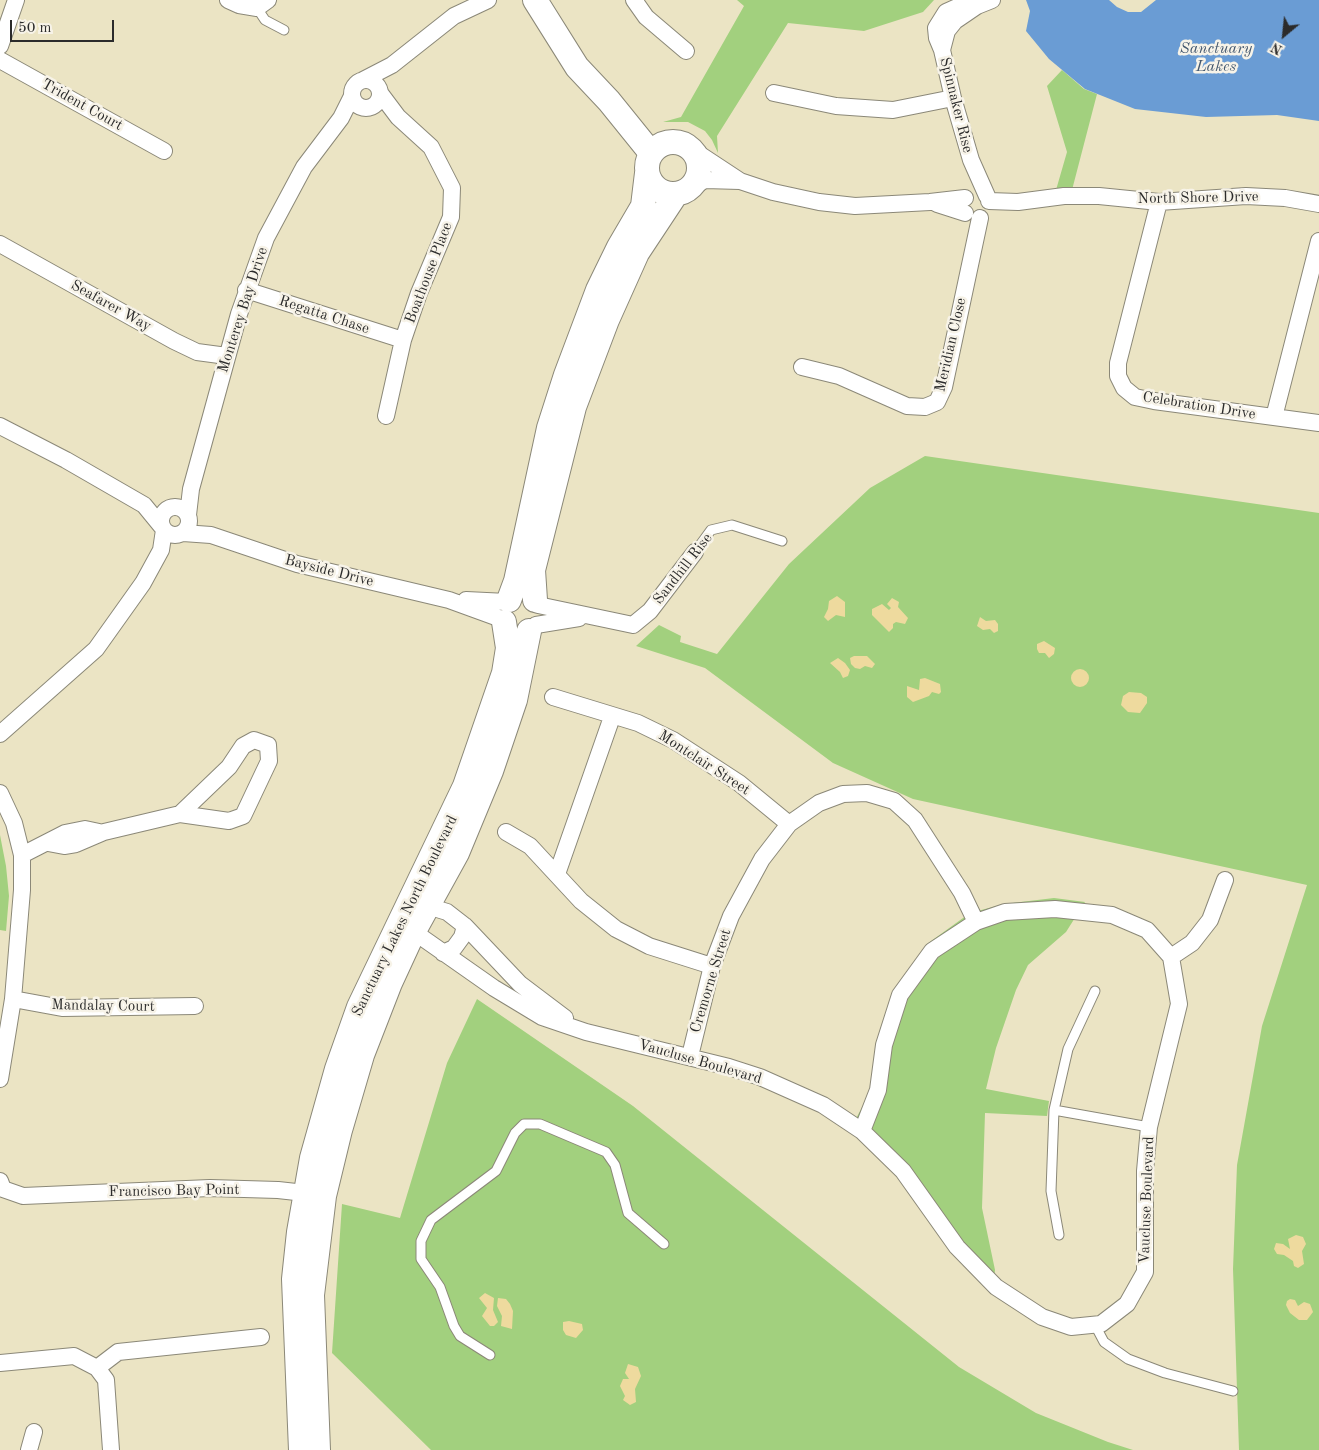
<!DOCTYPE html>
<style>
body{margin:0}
#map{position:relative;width:1319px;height:1450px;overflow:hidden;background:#ebe4c4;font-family:"Old Standard TT",serif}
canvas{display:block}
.north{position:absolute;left:1259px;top:10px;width:50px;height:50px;-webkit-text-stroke:4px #f7f3e8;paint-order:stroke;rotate:208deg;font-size:14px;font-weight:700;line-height:20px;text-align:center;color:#2b2b2b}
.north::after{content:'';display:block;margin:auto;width:18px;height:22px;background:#2b2b2b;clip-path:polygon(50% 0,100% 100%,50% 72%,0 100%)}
.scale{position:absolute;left:10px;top:20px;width:104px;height:22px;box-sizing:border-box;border:2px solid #2b2b2b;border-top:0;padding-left:6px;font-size:15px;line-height:18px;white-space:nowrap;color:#2b2b2b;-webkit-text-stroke:4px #f7f3e8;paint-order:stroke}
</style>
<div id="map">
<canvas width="1319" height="1450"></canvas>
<div class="north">N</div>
<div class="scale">50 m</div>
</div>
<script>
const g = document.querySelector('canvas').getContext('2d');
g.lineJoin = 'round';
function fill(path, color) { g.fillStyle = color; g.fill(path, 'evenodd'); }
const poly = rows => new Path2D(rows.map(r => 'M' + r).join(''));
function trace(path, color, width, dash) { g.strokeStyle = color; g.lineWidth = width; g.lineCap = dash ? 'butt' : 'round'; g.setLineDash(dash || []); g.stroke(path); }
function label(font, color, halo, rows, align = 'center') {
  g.font = font + ' "Old Standard TT",serif'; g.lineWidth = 5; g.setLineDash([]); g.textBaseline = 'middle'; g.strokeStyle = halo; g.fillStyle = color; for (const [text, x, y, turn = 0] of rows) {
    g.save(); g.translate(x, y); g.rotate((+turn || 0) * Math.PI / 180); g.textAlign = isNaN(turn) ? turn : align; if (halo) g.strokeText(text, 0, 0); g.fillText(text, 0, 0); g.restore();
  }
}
fill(poly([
 [737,0,934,0,923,12,864,31,788,23,717,136,718,153,712,140,705,131,688,122,663,122,681,117,744,6],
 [1062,70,1084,89,1097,94,1072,190,1056,190,1067,152,1047,86],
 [925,456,1319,513,1319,1450,1239,1450,1233,1269,1237,1165,1262,1026,1307,885,913,799,833,763,705,668,636,646,659,625,681,636,680,642,717,654,789,564,870,488],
 [0,835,6,866,9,896,6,931,0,930],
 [1054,898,1085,902,1066,932,1028,965,1016,990,996,1048,986,1089,1049,1101,1047,1116,985,1113,982,1208,995,1270,994,1281,853,1124,873,1087,894,992,927,944,970,913,1004,904],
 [477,999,633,1106,959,1367,1036,1413,1108,1442,1133,1450,431,1450,332,1353,342,1204,400,1218,447,1063]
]), '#a2d07e');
fill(poly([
 [837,596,845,602,845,617,836,615,828,621,824,617,828,609,829,601],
 [892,598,899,602,898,607,908,618,905,624,896,622,893,624,893,628,889,632,872,615,872,609,882,604,889,610,891,608,887,604],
 [980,617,986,621,995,620,998,624,998,631,994,633,990,629,983,630,977,626],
 [1044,641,1055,648,1054,654,1049,658,1045,653,1039,653,1037,649,1037,644],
 [854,656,867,656,875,664,872,668,865,666,860,669,855,668,851,664,850,658],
 [838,658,845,663,850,670,848,676,843,678,840,672,830,663],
 '1071 678a9 9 0 1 1 18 0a9 9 0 1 1-18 0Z',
 [925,678,940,684,941,692,939,694,932,692,929,696,913,702,907,697,907,686,919,690,920,679],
 [1129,692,1141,693,1147,697,1147,703,1140,713,1128,712,1121,705,1123,696],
 [1296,1235,1303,1237,1306,1244,1302,1251,1304,1264,1298,1268,1294,1266,1293,1261,1284,1255,1277,1254,1274,1249,1276,1243,1283,1244,1290,1249,1288,1239],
 [485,1293,494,1298,493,1310,498,1322,494,1326,490,1326,482,1316,487,1308,479,1298],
 [498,1298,506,1299,510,1304,513,1311,512,1329,501,1326,502,1316,497,1306],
 [1290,1299,1295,1300,1298,1306,1304,1302,1310,1304,1313,1312,1307,1320,1299,1320,1290,1313,1286,1305,1287,1301],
 [569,1321,582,1324,583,1330,576,1338,566,1335,563,1330,563,1322],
 [628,1364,638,1367,641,1376,635,1389,636,1402,630,1405,623,1400,625,1396,620,1386,623,1379,629,1379,625,1373]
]), '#eeda9e');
fill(poly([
 [1026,0,1109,0,1117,7,1128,12,1141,12,1156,0,1319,0,1319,121,1277,115,1206,117,1135,109,1085,89,1049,59,1026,31,1030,11]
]), '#6a9cd4');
const lane = poly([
 [257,8,265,20,284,30],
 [695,552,711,530,732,525,782,541],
 [1054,1110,1149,1127],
 [1059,1235,1051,1191,1054,1110,1068,1049,1095,991],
 [1095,1325,1104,1342,1128,1359,1165,1373,1233,1391],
 [490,1355,460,1336,454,1326,440,1287,421,1259,421,1241,431,1220,496,1171,515,1133,524,1124,540,1124,606,1152,615,1165,628,1213,664,1244]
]);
const street = poly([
 [228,0,239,5,257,8,268,0],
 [634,0,646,17,686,51],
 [977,6,966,3,946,12,936,28,937,38,942,50,953,98,971,160,987,196],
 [0,46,16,0],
 [942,50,947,31,955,21,977,6,992,0],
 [0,60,164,151],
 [363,80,392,65,454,16,488,0],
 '352 94a14 14 0 1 1 28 0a14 14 0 1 1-28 0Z',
 [380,93,398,117,431,147,452,188,451,217,419,293,403,340,386,416],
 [774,93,836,106,893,110,953,98],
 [693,150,740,181,773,192,819,202,855,206,930,202,965,198],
 [690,188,705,180,740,181],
 [989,201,1018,202,1064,196,1099,196,1159,202,1246,196,1285,198,1319,204],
 [1159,202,1118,363,1118,376,1124,388,1135,397,1154,401,1319,423],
 [937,204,965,213],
 [0,244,174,341,197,352,227,356],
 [246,290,403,340],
 [802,367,839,376,907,406,925,407,937,402,944,387,980,218],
 [1274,417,1319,241],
 [0,426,66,460,144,505,162,527],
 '161 521a14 14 0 1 1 28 0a14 14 0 1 1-28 0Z',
 [188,515,191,489,239,314,266,238,304,167,341,118,352,96],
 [183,533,211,535,297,564,449,600,504,620],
 [466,600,507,602],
 [538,605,633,625,650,611,695,552],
 [536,625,579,618],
 [553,697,638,723,673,740,739,783,789,824],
 [0,734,96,649,143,583,161,550,164,530],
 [0,793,14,823,22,855,22,890,13,999,0,1079],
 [506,832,530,846,581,901,616,929,649,946,712,966],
 [48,843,64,846,76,844,104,832,180,814,229,821,243,816,269,761,268,745,254,740,243,746,229,767,180,814],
 [22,855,65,833,85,829,99,832],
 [557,874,612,717],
 [421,904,447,912,465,926,520,984,565,1018],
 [407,927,494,988,542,1017,586,1032,729,1067,760,1077,823,1105,862,1131,903,1171,957,1247,996,1287,1042,1317,1071,1327,1101,1324,1127,1304,1145,1272,1145,1171,1149,1127,1179,1004,1171,957,1147,930,1112,915,1055,909,1005,912,976,922,932,951,900,995,884,1045,878,1090,862,1131],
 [443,953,454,948,462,937,465,926],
 [1171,957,1192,943,1210,920,1225,880],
 [13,999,62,1008,195,1006],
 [690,1056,712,966,731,916,762,859,789,824,819,803,843,794,867,793,894,801,915,820,962,893,976,922],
 [0,1181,3,1189,23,1196,210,1188,278,1190,314,1194],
 [0,1363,74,1356,97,1368,118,1352,261,1337],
 [97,1368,106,1380,111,1450],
 [29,1450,34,1432]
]);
const secondary = poly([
 [535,0,577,67,609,101,651,153],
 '647 168a26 26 0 1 1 52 0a26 26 0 1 1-52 0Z',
 [509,600,516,581,549,428,566,375,598,290,619,247,643,206,647,173],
 [535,600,533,570,574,407,607,320,637,253,676,194],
 [301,1450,294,1279,299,1232,312,1158,337,1069,359,1007,465,786,504,673,508,648,504,622],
 [318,1450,312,1295,324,1196,340,1130,362,1055,390,983,414,931,457,853,491,771,515,700,529,631]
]);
trace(lane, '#8b8878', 11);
trace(street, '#8b8878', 18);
trace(secondary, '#8b8878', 26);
trace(lane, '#fff', 9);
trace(street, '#fff', 16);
trace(secondary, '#fff', 24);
label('15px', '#2b2b2b', '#f7f3e8', [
 ["Trident Court",82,105,29],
 ["Spinnaker Rise",956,105,76],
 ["North Shore Drive",1198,198,-1],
 ["Boathouse Place",429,273,-69],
 ["Seafarer Way",111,306,29],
 ["Monterey Bay Drive",243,310,-72],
 ["Regatta Chase",324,315,18],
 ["Meridian Close",951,345,-77],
 ["Celebration Drive",1199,406,9],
 ["Sandhill Rise",683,569,-52],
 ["Bayside Drive",329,571,14],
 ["Montclair Street",704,763,33],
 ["Sanctuary Lakes North Boulevard",405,916,-64],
 ["Cremorne Street",711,981,-73],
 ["Mandalay Court",103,1006,1],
 ["Vaucluse Boulevard",700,1062,16],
 ["Francisco Bay Point",174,1191,-1],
 ["Vaucluse Boulevard",1147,1200,-88]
]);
label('italic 16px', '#44586f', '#f7f3e8', [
 ["Sanctuary",1216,49],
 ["Lakes",1216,67]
]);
</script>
